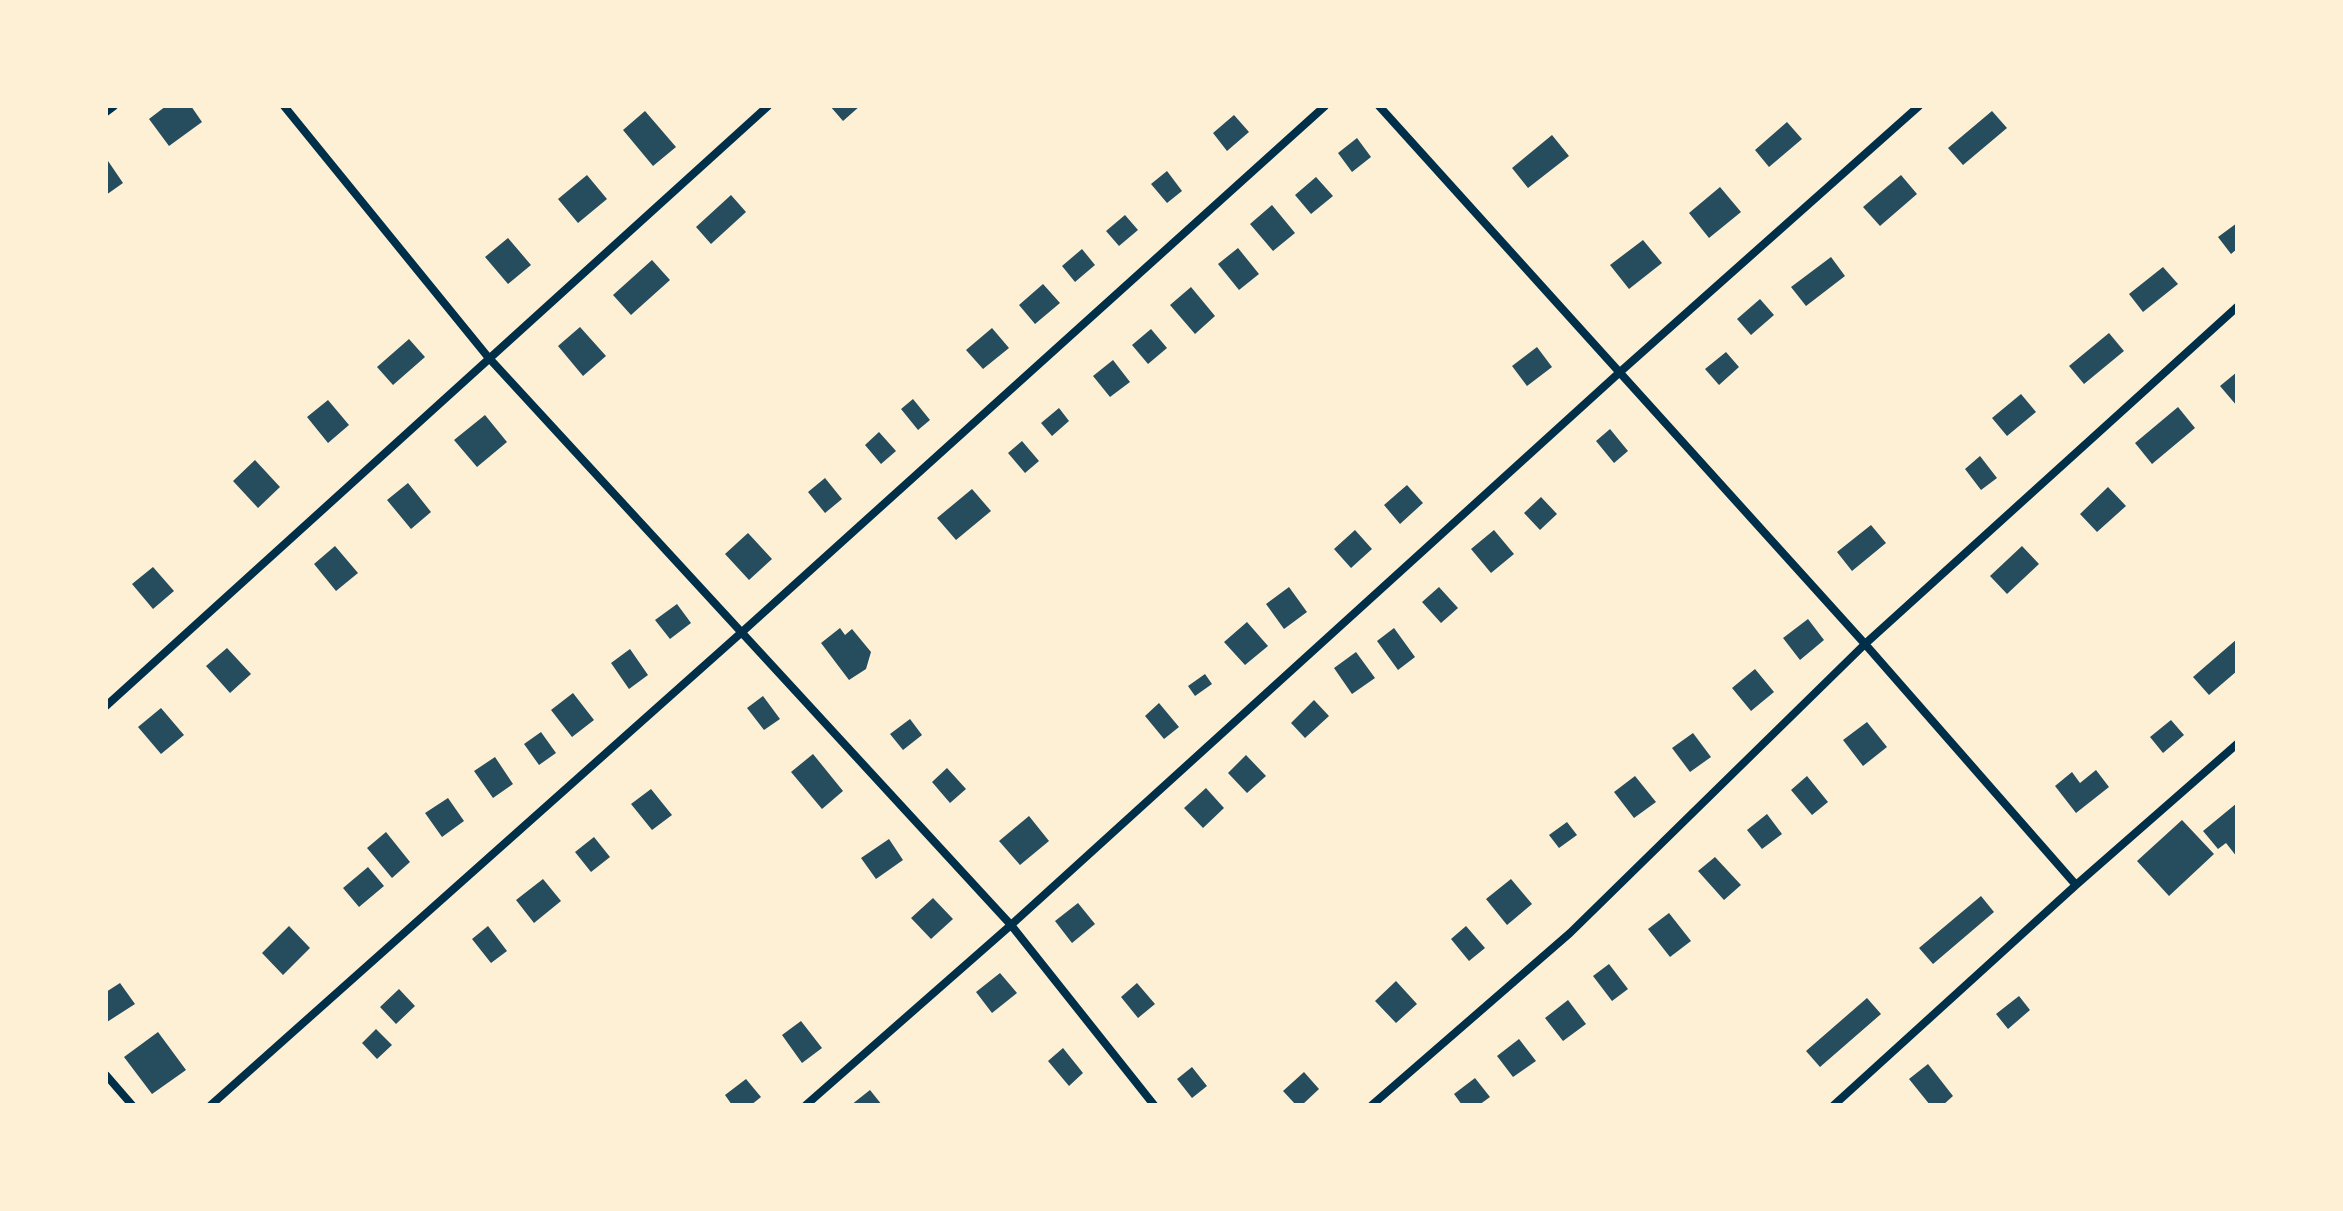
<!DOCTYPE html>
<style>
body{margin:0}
#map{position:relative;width:2343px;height:1211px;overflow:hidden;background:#fdf0d5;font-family:"Exo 2",sans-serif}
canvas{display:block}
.frame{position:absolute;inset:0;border:108px solid #fdf0d5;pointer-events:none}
</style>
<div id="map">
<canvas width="2343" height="1211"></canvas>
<div class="frame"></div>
</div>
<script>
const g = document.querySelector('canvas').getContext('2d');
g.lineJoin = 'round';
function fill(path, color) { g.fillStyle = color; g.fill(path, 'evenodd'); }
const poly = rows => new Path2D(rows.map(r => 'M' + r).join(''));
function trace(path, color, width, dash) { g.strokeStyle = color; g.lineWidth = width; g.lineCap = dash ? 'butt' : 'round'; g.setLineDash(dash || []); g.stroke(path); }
fill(poly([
 [166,106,191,106,202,122,169,146,149,119],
 [830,106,860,106,843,121],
 [645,111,676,147,653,166,623,130],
 [1992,111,2007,128,1963,165,1948,148],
 [1234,115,1249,132,1227,151,1213,133],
 [1787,122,1802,139,1769,167,1755,150],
 [1552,135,1569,156,1528,188,1512,168],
 [1357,138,1371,157,1352,172,1338,153],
 [106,158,123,183,106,195],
 [1167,171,1182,191,1167,203,1151,184],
 [587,175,607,199,578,223,558,199],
 [1901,175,1917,194,1880,226,1863,207],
 [1316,177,1333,196,1311,214,1295,195],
 [1720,187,1741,212,1709,238,1689,213],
 [731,195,746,212,711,244,696,227],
 [1272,205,1295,233,1273,251,1250,224],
 [1125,215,1138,230,1119,246,1106,231],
 [2237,223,2237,249,2231,254,2218,237],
 [508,238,531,265,508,284,485,257],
 [1643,240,1662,263,1629,289,1610,265],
 [1238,248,1259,274,1239,290,1218,264],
 [1082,249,1095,265,1075,282,1062,266],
 [1831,257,1845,276,1806,306,1791,287],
 [652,260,670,280,631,315,613,295],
 [2163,267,2178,284,2143,312,2129,294],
 [1043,284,1060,303,1035,324,1019,305],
 [1191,287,1215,316,1195,334,1170,305],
 [1760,299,1774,315,1751,335,1737,319],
 [580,327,606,356,583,376,558,346],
 [992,328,1009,348,983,369,966,350],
 [1151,329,1167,348,1148,364,1132,345],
 [2109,333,2124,351,2084,384,2069,366],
 [409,339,425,357,393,385,377,367],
 [1537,347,1552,367,1527,386,1512,366],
 [1726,352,1739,367,1719,385,1705,369],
 [1113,360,1130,382,1110,397,1093,376],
 [2237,372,2237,406,2220,386],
 [2021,394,2036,412,2007,436,1992,418],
 [913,399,930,420,918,430,901,409],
 [328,400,349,425,328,443,307,417],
 [2178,407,2195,428,2152,464,2135,443],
 [1059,408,1069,421,1052,436,1041,423],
 [485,415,507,442,477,467,454,440],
 [1610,429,1628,451,1614,463,1596,441],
 [879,432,896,451,881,464,865,445],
 [1022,441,1039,461,1025,473,1008,453],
 [1980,456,1997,478,1981,490,1965,469],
 [255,460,280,487,258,508,233,481],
 [825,478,842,499,825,513,808,492],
 [408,483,431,512,411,529,387,500],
 [1407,485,1423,503,1400,524,1384,505],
 [2108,487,2126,506,2097,532,2080,514],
 [972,489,991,511,956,540,937,518],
 [1541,497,1557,514,1540,530,1524,513],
 [1871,525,1886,543,1852,571,1837,552],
 [1355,530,1372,549,1351,568,1334,549],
 [1494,530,1514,554,1491,573,1471,549],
 [748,533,772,559,749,580,725,554],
 [335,546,358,573,336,591,314,564],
 [2022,546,2039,564,2007,594,1990,576],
 [153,567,174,591,153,609,132,584],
 [1289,587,1307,612,1284,629,1266,604],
 [1439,587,1458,608,1441,623,1422,602],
 [677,604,691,623,670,639,655,620],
 [1808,619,1824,640,1800,660,1783,638],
 [1247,622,1268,646,1245,665,1224,642],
 [840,628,845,635,852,629,871,652,866,669,849,680,821,643],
 [1394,628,1415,657,1398,670,1377,641],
 [2237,639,2237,671,2209,695,2193,677],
 [227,648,251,674,230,693,206,666],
 [630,649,648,675,629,689,611,663],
 [1356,652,1375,678,1352,694,1334,668],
 [1755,669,1774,692,1751,711,1732,688],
 [1205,674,1212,684,1195,696,1188,686],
 [573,693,594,720,572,737,551,710],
 [763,696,780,719,764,730,747,708],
 [1314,700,1329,716,1305,738,1291,723],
 [1159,703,1179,727,1164,739,1145,716],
 [161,708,184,735,161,754,138,727],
 [910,719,922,735,903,750,890,734],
 [2171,720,2184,735,2163,753,2150,737],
 [1867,722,1887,747,1863,766,1843,740],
 [541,732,556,753,539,765,524,744],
 [1693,733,1711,757,1690,772,1672,748],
 [813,754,843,791,822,809,791,772],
 [1246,755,1266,776,1247,793,1228,773],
 [495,757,513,784,493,798,474,771],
 [947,768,966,789,950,803,932,782],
 [2096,770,2109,787,2076,813,2055,786,2072,772,2080,783],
 [1635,776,1656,802,1634,818,1614,792],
 [1807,776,1828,802,1812,815,1791,790],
 [1206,788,1224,808,1203,828,1184,808],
 [651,789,672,815,652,830,631,804],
 [448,798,464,821,442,837,425,813],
 [2237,803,2237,857,2226,843,2218,849,2203,831],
 [1767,814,1782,834,1762,849,1747,830],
 [1029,816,1049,841,1020,865,999,841],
 [2182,820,2214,854,2169,896,2137,861],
 [1567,822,1577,835,1559,848,1549,835],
 [386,832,410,862,392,878,367,848],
 [594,837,610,857,591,872,575,852],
 [889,839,903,860,876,879,861,858],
 [1715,857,1741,885,1724,900,1698,871],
 [368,867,384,886,359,907,343,888],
 [543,879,561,901,534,923,516,900],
 [1511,879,1532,904,1507,925,1486,899],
 [1981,896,1994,912,1933,964,1919,948],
 [933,898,953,919,931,939,911,918],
 [1078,903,1095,924,1072,943,1055,921],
 [1669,913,1691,941,1670,957,1648,929],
 [289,926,310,948,283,975,262,953],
 [488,926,507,951,491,963,472,939],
 [1466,926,1485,948,1469,961,1451,939],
 [1609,964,1628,989,1612,1001,1593,976],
 [1000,973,1017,993,992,1013,976,992],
 [1396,981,1417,1004,1396,1023,1375,1001],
 [120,983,135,1004,107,1022,106,992],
 [1137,983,1155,1004,1138,1018,1121,997],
 [399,989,415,1006,396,1024,380,1007],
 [2019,996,2030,1010,2008,1029,1996,1014],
 [1867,998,1881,1014,1820,1067,1806,1051],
 [1568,1000,1586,1024,1563,1041,1545,1018],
 [801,1021,822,1048,802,1063,782,1035],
 [376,1029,392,1045,377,1059,362,1043],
 [158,1032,186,1070,152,1094,124,1057],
 [1519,1039,1536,1061,1513,1077,1497,1056],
 [1063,1048,1083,1073,1069,1086,1048,1061],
 [1928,1064,1953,1096,1943,1105,1930,1105,1909,1079],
 [1192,1067,1207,1086,1192,1098,1177,1079],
 [1304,1072,1319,1089,1302,1105,1296,1105,1283,1091],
 [1475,1078,1490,1097,1479,1105,1462,1105,1454,1094],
 [746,1079,761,1097,751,1105,732,1105,725,1095],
 [870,1090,882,1105,851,1105]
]), '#264d5e');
trace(poly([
 [284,106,488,357,1011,925,1154,1105],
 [1379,106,1865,644,2076,885],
 [106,112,114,106],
 [106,706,768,106],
 [106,1075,132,1105],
 [211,1105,742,632,1325,106],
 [806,1105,1011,925,1620,372,1919,106],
 [1372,1105,1570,933,1865,644,2237,307],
 [1834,1105,2076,885,2237,744]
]), '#003049', 8);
</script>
